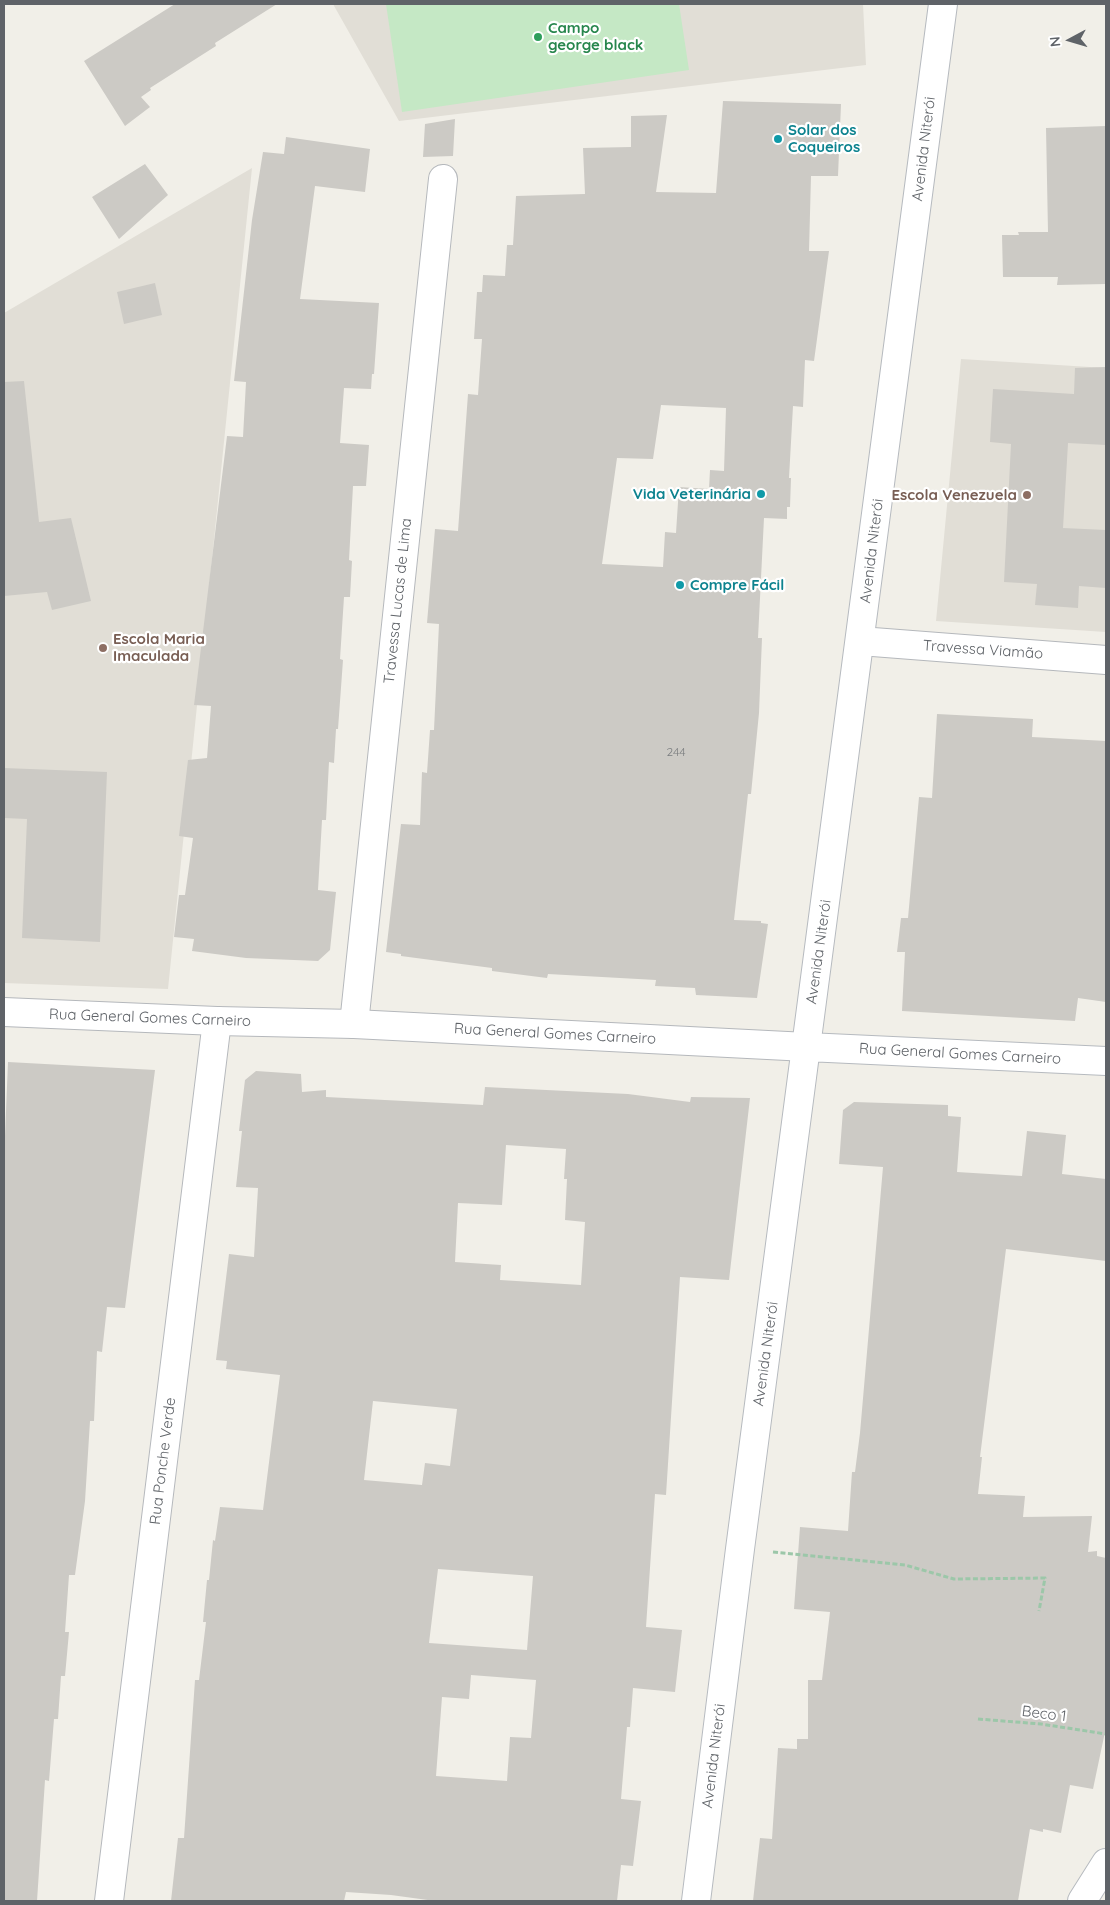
<!DOCTYPE html>
<meta charset="utf-8">
<style>
body{margin:0}
#map{position:relative;width:1110px;height:1905px;overflow:hidden;background:#f1efe8;font-family:Quicksand,sans-serif}
canvas{display:block}
.frame{position:absolute;inset:0;border:5px solid #5f6368;pointer-events:none}
.north{position:absolute;left:1045px;top:15px;width:50px;height:50px;-webkit-text-stroke:4px #fff;paint-order:stroke;rotate:264deg;font-size:14px;font-weight:700;line-height:20px;text-align:center;color:#5f6368}
.north::after{content:'';display:block;margin:auto;width:18px;height:22px;background:#5f6368;clip-path:polygon(50% 0,100% 100%,50% 72%,0 100%)}
</style>
<div id="map">
<canvas width="1110" height="1905"></canvas>
<div class="frame"></div>
<div class="north">N</div>
</div>
<script>
const g = document.querySelector('canvas').getContext('2d');
g.lineJoin = 'round';
function fill(path, color) { g.fillStyle = color; g.fill(path, 'evenodd'); }
const poly = rows => new Path2D(rows.map(r => 'M' + r).join(''));
function trace(path, color, width, dash) { g.strokeStyle = color; g.lineWidth = width; g.lineCap = dash ? 'butt' : 'round'; g.setLineDash(dash || []); g.stroke(path); }
function label(font, color, halo, rows, align = 'center') {
  g.font = font + ' Quicksand,sans-serif'; g.lineWidth = 4.5; g.setLineDash([]); g.textBaseline = 'middle'; g.strokeStyle = halo; g.fillStyle = color; for (const [text, x, y, turn = 0] of rows) {
    g.save(); g.translate(x, y); g.rotate((+turn || 0) * Math.PI / 180); g.textAlign = isNaN(turn) ? turn : align; if (halo) g.strokeText(text, 0, 0); g.fillText(text, 0, 0); g.restore();
  }
}
fill(poly([
 [333,4,863,4,866,65,399,121],
 [252,168,168,989,4,983,4,313],
 [961,359,1106,368,1106,632,936,621]
]), '#e1ded6');
fill(poly([
 [386,4,679,4,689,70,402,112]
]), '#c5e8c5');
fill(poly([
 [175,4,277,4,215,43,216,46,150,88,151,90,141,97,150,107,125,126,84,61],
 [723,101,841,104,838,176,811,176,809,251,829,251,814,361,805,360,803,407,793,406,789,478,791,478,790,507,787,507,787,519,764,518,758,638,762,638,759,713,751,794,748,794,734,920,761,921,761,923,768,924,757,998,696,995,695,988,655,986,656,980,548,974,547,978,492,971,492,968,401,956,401,954,386,952,401,824,420,825,422,772,427,773,430,730,434,730,439,624,427,623,435,529,458,531,468,394,478,395,482,339,474,339,477,292,482,292,483,275,505,276,507,245,513,245,516,196,585,194,583,148,631,147,631,116,667,115,656,192,716,193],
 [661,405,726,408,724,471,710,470,709,489,679,487,676,533,665,532,663,567,602,564,617,458,653,459],
 [455,119,453,156,423,157,425,124],
 [1106,126,1106,284,1057,285,1058,277,1003,277,1002,235,1019,235,1018,232,1048,232,1046,128],
 [286,137,370,149,365,192,315,186,300,299,379,303,374,374,372,374,371,389,344,388,340,443,369,445,366,486,353,486,349,560,352,561,350,597,344,597,340,659,343,660,338,729,336,729,334,763,329,762,326,820,322,820,318,890,336,892,330,950,318,961,246,958,192,951,194,939,174,937,179,895,185,895,193,838,179,836,188,760,207,758,211,706,194,705,227,436,243,437,246,382,234,381,252,220,263,152,284,154],
 [145,164,168,195,119,239,92,197],
 [155,283,162,315,124,324,117,292],
 [1106,367,1106,445,1068,443,1063,528,1106,530,1106,588,1079,586,1078,608,1035,605,1037,584,1004,582,1011,444,990,442,993,389,1074,394,1075,368],
 [24,381,39,522,71,518,91,601,52,610,47,592,4,596,4,382],
 [937,714,1033,719,1032,737,1106,741,1106,1002,1078,998,1075,1021,902,1011,905,952,897,952,901,918,908,918,919,797,932,798],
 [4,768,107,772,100,942,22,938,27,819,4,818],
 [8,1062,155,1070,125,1308,107,1307,102,1352,97,1351,94,1421,90,1421,85,1501,75,1575,69,1575,65,1632,69,1632,65,1676,61,1676,58,1719,54,1719,49,1781,45,1780,37,1901,4,1901,4,1160],
 [256,1071,301,1074,302,1092,326,1090,326,1097,483,1105,485,1087,628,1094,690,1102,691,1097,750,1098,729,1280,680,1277,666,1495,655,1494,646,1627,682,1630,675,1692,633,1688,630,1727,627,1727,621,1799,641,1801,633,1866,621,1865,617,1901,435,1901,391,1895,346,1892,344,1901,171,1901,178,1838,184,1838,195,1680,199,1680,206,1622,203,1622,207,1580,209,1580,213,1540,215,1541,220,1507,263,1510,280,1375,226,1369,227,1361,216,1360,229,1254,254,1257,258,1188,236,1187,242,1131,239,1131,245,1080],
 [506,1145,566,1149,564,1179,567,1179,565,1220,585,1222,581,1285,500,1280,501,1265,455,1262,458,1203,502,1205],
 [373,1401,457,1409,450,1466,425,1463,422,1485,364,1480],
 [438,1569,533,1576,527,1650,429,1643],
 [471,1675,536,1680,531,1738,510,1737,507,1781,436,1776,442,1697,469,1699],
 [854,1102,948,1105,948,1116,961,1117,957,1172,1022,1176,1027,1131,1066,1135,1062,1174,1106,1179,1106,1261,1006,1249,980,1457,982,1457,978,1494,1025,1496,1023,1517,1092,1516,1088,1552,1097,1551,1097,1556,1106,1558,1106,1727,1093,1789,1070,1785,1061,1833,1043,1829,1043,1832,1030,1829,1018,1901,753,1901,760,1838,772,1839,778,1748,797,1749,797,1739,808,1739,808,1680,822,1680,830,1612,794,1609,800,1527,848,1531,852,1472,855,1472,860,1433,883,1167,839,1164,843,1110]
]), '#cccac5');
const minor = poly([
 [354,1024,443,179],
 [109,1901,217,1021]
]);
const tertiary = poly([
 [860,641,1106,660],
 [4,1012,217,1021,354,1024,807,1047]
]);
const secondary = poly([
 [807,1047,1106,1061],
 [696,1901,740,1549,943,4],
 [1082,1901,1106,1863]
]);
trace(minor, '#b5b8bc', 30);
trace(tertiary, '#b5b8bc', 30);
trace(secondary, '#b6babf', 30);
trace(poly([
 [773,1552,905,1565,954,1579,1045,1578,1039,1611],
 [978,1719,1041,1724,1106,1734]
]), '#9cc7a9', 3, [5, 2.5]);
trace(minor, '#fff', 28);
trace(tertiary, '#fff', 28);
trace(secondary, '#fff', 28);
for (const [x, y, r, color] of [
 [538,37,5,"#2e9e5b"],
 [778,139,5,"#0f9aa8"],
 [761,494,5,"#0f9aa8"],
 [1027,495,5,"#8d6e63"],
 [680,585,5,"#0f9aa8"],
 [103,648,5,"#8d6e63"]
]) { const dot = new Path2D(); dot.arc(x, y, r, 0, 2 * Math.PI); g.fillStyle = color; g.fill(dot); trace(dot, '#fff', 2); }
label('12px', '#7a7d7f', null, [
 ["244",676,752]
]);
label('bold 15px', '#27864d', '#fff', [
 ["Campo",548,28],
 ["george black",548,45]
], 'left');
label('bold 15px', '#0d838f', '#fff', [
 ["Solar dos",788,130],
 ["Coqueiros",788,147],
 ["Vida Veterinária",751,494,"right"],
 ["Compre Fácil",690,585]
], 'left');
label('15px', '#5f6368', '#fff', [
 ["Avenida Niterói",924,149,-83],
 ["Avenida Niterói",872,551,-83],
 ["Travessa Lucas de Lima",398,601,-84],
 ["Travessa Viamão",983,650,4],
 ["Avenida Niterói",819,952,-82],
 ["Rua General Gomes Carneiro",150,1018,2],
 ["Rua General Gomes Carneiro",555,1034,3],
 ["Rua General Gomes Carneiro",960,1054,3],
 ["Avenida Niterói",766,1354,-82],
 ["Rua Ponche Verde",163,1461,-83],
 ["Beco 1",1044,1714,7],
 ["Avenida Niterói",714,1756,-83]
]);
label('bold 15px', '#785e54', '#fff', [
 ["Escola Venezuela",1017,495],
 ["Escola Maria",113,639,"left"],
 ["Imaculada",113,656,"left"]
], 'right');
</script>
